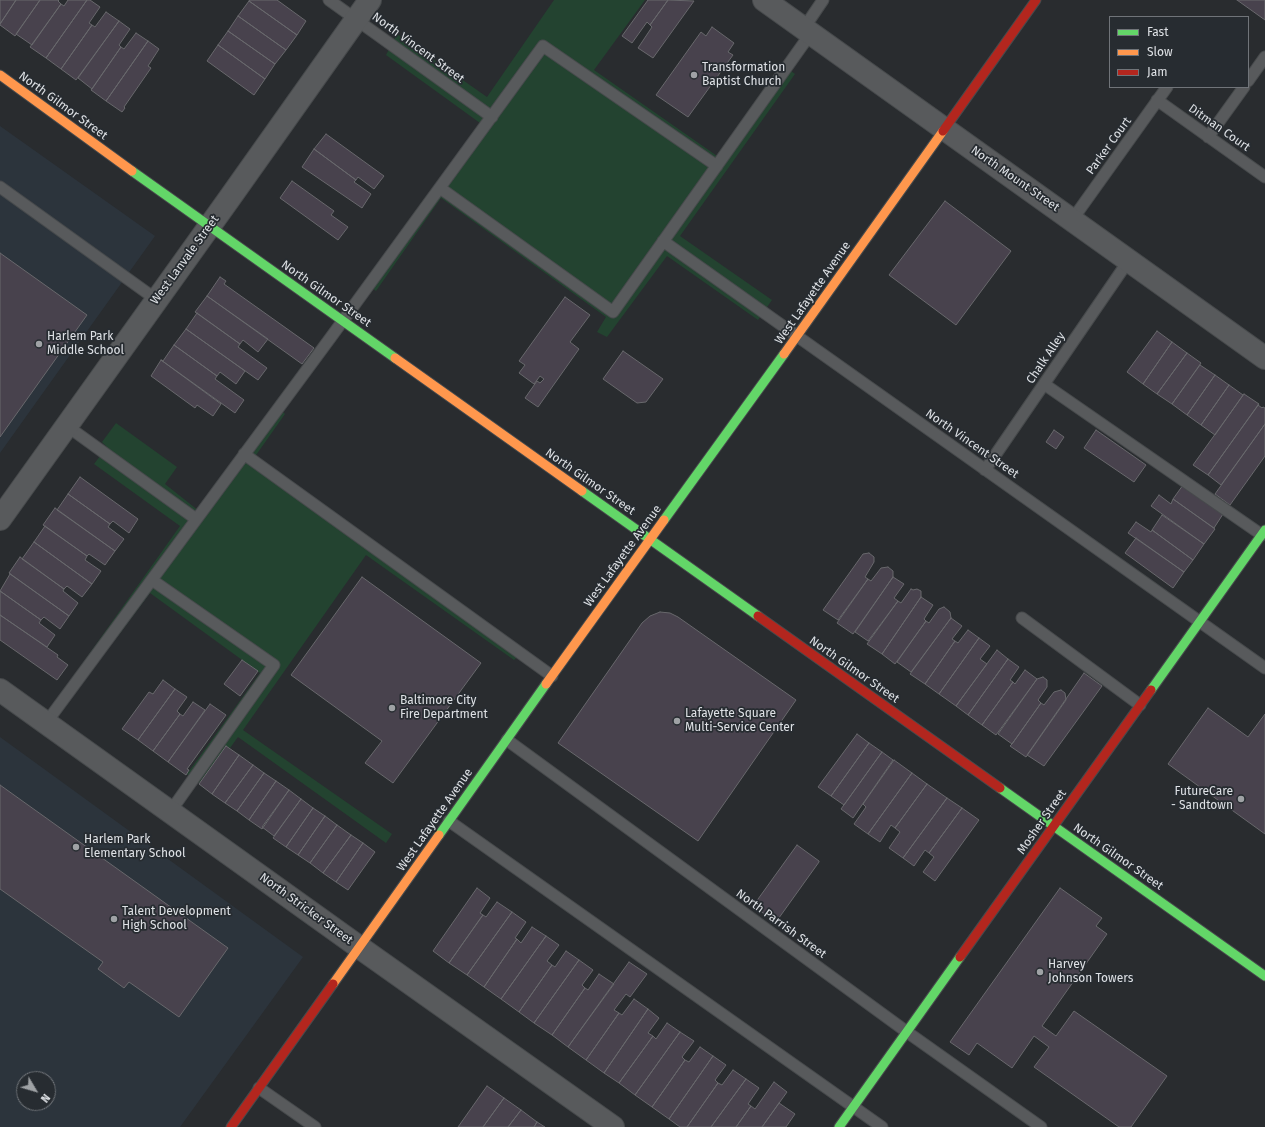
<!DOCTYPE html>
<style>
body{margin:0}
#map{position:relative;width:1265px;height:1127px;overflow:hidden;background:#292c2f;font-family:"Fira Sans",sans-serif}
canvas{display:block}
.legend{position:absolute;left:1109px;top:16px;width:140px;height:72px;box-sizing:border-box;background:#272c31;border:1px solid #707479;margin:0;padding:5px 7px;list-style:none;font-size:12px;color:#dee1e5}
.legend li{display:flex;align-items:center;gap:8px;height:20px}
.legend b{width:20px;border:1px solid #707479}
.north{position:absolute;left:16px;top:1071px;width:40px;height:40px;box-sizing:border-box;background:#272c31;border:1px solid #707479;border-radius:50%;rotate:128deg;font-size:11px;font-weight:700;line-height:16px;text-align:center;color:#dee1e5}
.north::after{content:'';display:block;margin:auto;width:14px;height:18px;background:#9fa2a5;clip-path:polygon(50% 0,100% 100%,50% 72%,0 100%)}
</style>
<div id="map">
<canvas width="1265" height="1127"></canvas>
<ul class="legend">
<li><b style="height:5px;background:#63d668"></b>Fast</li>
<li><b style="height:5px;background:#ff974d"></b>Slow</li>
<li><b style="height:5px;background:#b3261e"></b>Jam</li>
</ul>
<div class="north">N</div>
</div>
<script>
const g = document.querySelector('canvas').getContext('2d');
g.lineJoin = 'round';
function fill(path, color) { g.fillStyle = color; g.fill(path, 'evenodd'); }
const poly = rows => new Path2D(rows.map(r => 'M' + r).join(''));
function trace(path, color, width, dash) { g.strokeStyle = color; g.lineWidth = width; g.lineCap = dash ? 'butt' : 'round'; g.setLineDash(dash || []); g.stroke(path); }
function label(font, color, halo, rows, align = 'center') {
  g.font = font + ' "Fira Sans",sans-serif'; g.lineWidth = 3.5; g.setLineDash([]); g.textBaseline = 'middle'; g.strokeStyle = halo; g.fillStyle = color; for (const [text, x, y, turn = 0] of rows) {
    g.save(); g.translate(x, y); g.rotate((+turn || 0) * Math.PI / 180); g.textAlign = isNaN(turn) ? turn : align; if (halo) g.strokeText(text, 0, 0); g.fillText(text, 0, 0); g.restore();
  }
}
fill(poly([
 [0,126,155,236,0,453],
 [0,737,303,957,180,1127,0,1127],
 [24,1079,48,1079,48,1103,24,1103]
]), '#2c343c');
fill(poly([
 [554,0,645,0,594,70,720,158,784,66,795,74,680,236,772,300,758,320,667,256,607,337,597,332,606,317,441,198,376,291,364,282,480,123,386,55,397,34,487,97],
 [323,356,283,412,285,414,254,458,523,651,514,660,366,555,243,730,392,834,386,843,238,737,230,748,226,746,199,783,187,774,260,673,150,593,118,636,115,633,70,692,65,688,180,526,94,464,107,447,102,442,116,423,177,467,165,484,199,511]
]), '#234330');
const building = poly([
 [0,0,16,0,0,24,0,0],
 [16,0,40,0,15,36,0,25,0,24,16,0],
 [40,0,59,0,58,1,61,4,32,45,16,34,40,0],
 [68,0,87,0,46,58,30,47,61,4,64,6,68,0],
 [87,0,90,0,100,7,89,23,92,25,61,69,46,58,87,0],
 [250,0,277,0,306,21,297,35,249,1,250,0],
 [648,0,668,0,650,25,647,22,632,43,622,36,648,0],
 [668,0,694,1,653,58,638,48,652,27,650,25,668,0],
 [1237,0,1265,0,1265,20,1237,0],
 [249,1,297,35,286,50,238,16,249,1],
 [106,12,119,21,76,80,61,69,92,25,95,27,106,12],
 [238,16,286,50,275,64,228,31,238,16],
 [119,21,130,29,119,45,121,47,92,89,78,78,119,21],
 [712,27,734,43,728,52,733,55,688,117,656,95,701,32,706,36,712,27],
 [228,31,275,64,265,79,218,45,228,31],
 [136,33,148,41,106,101,91,90,121,47,124,49,136,33],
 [148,41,159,49,148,66,151,68,124,107,125,108,122,112,106,101,148,41],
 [218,45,265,79,254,95,207,61,218,45],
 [326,134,384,176,374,189,358,177,356,180,314,149,326,134],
 [314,149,356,180,354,182,371,194,362,208,302,167,314,149],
 [292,181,334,211,331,215,348,227,338,240,280,198,292,181],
 [945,201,1011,251,956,325,889,275,945,201],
 [0,253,87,315,0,437,0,253],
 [220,277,226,281,224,284,314,348,302,364,207,296,220,277],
 [207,296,268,339,258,352,243,340,240,344,195,312,207,296],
 [565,297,590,315,570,342,579,349,538,407,525,398,537,381,540,383,544,379,540,376,534,384,519,373,525,365,519,361,565,297],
 [197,313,240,344,238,347,267,368,258,380,186,329,197,313],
 [186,329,245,371,236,384,220,372,217,376,174,345,186,329],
 [1157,331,1172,342,1143,384,1127,372,1157,331],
 [1172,342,1187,353,1157,394,1143,384,1172,342],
 [174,345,217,376,215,379,244,400,235,413,161,360,163,361,174,345],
 [623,351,663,379,646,402,637,403,603,379,623,351],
 [1187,353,1201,363,1172,404,1157,394,1187,353],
 [161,360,221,404,213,416,197,405,195,408,151,376,161,360],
 [1200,365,1215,375,1187,415,1172,404,1200,365],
 [1215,375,1229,385,1201,425,1187,415,1215,375],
 [1229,385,1243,395,1215,435,1201,425,1229,385],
 [1244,394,1259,404,1208,475,1193,465,1244,394],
 [1258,405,1262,408,1263,407,1265,408,1265,424,1221,485,1208,475,1258,405],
 [1265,424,1265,456,1230,505,1215,494,1265,424],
 [1054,430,1064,437,1056,449,1046,442,1054,430],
 [1096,430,1146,465,1134,482,1084,448,1096,430],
 [80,477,138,519,129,533,113,521,110,524,68,494,80,477],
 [1183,485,1223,514,1214,528,1173,499,1183,485],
 [68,494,110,524,108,527,124,539,115,551,57,510,68,494],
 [1159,495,1171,504,1173,499,1215,529,1204,544,1151,506,1159,495],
 [55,508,115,551,105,565,89,554,87,556,43,525,55,508],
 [1162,515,1204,544,1193,560,1152,530,1162,515],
 [1136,522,1151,532,1152,530,1193,560,1184,572,1128,533,1136,522],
 [45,526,87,556,85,560,101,571,92,584,34,542,45,526],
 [1136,538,1184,572,1173,588,1125,553,1136,538],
 [34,542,92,584,82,597,67,586,64,589,22,559,34,542],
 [869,553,874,557,874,562,865,577,868,579,838,620,823,610,863,554,869,553],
 [20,557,64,589,63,591,78,603,69,616,9,573,20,557],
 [888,567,893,571,893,577,853,634,837,623,868,579,871,581,881,568,888,567],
 [10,574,69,616,60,629,44,617,41,620,0,591,10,574],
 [362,577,481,663,393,783,365,763,382,741,291,675,362,577],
 [893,577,904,584,894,598,898,601,868,641,855,632,893,577],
 [911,589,913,590,917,589,921,591,921,597,882,654,867,644,898,601,901,603,911,589],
 [0,591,41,620,39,623,55,635,47,647,0,615,0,591],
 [921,597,933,605,924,619,926,621,895,664,882,654,921,597],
 [944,607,950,612,951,618,911,672,897,662,926,621,929,623,939,609,944,607],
 [660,612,670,613,678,617,796,700,698,841,558,743,642,623,650,616,660,612],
 [0,615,58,655,57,657,68,665,57,680,0,640,0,615],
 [951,618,962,626,952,639,955,641,925,684,910,674,951,618],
 [968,630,979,638,939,694,925,684,955,641,958,643,968,630],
 [979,638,990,646,980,659,987,664,956,706,939,694,979,638],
 [997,650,1008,659,968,715,956,706,997,650],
 [1008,659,1019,667,1010,680,1013,682,982,725,968,715,1008,659],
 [242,660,258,671,240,696,224,684,242,660],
 [1025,670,1037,679,996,735,982,725,1013,682,1015,684,1025,670],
 [1084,673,1102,686,1044,766,1027,755,1084,673],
 [1043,677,1047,680,1047,687,1038,700,1041,703,1012,744,998,734,1037,679,1043,677],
 [163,680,175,689,138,740,122,729,149,692,153,694,163,680],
 [175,689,187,697,177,711,180,714,153,751,138,740,175,689],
 [1061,690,1065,693,1066,700,1026,757,1010,746,1012,744,1041,703,1044,705,1054,692,1061,690],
 [193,702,205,710,168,762,153,751,180,714,183,716,193,702],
 [210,704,226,715,187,769,189,770,186,775,168,762,210,704],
 [1208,708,1248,737,1265,714,1265,834,1168,764,1208,708],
 [857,734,869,743,831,796,818,787,857,734],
 [869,743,882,752,844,805,831,796,869,743],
 [226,746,239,755,212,794,199,784,226,746],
 [882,752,893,760,853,818,841,809,882,752],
 [239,755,253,765,225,803,212,794,239,755],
 [894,760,912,773,868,834,854,824,866,807,863,804,894,760],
 [253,765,264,773,237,811,225,803,253,765],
 [264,773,276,781,249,820,237,811,264,773],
 [912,773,927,784,895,828,891,825,880,842,868,834,912,773],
 [276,781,289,790,262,829,249,820,276,781],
 [927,784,947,798,903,858,889,848,900,832,895,828,927,784],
 [0,785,228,948,179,1017,129,982,124,988,98,969,103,962,0,889,0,785],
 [289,790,301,799,274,836,262,827,289,790],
 [947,798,962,808,929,853,925,850,914,866,903,858,947,798],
 [301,799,313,808,286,847,273,838,301,799],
 [313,808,325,816,298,855,286,847,313,808],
 [962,808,979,820,935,881,923,872,934,857,929,853,962,808],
 [325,816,337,825,310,863,298,855,325,816],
 [337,825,351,835,323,873,310,863,337,825],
 [351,835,363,843,336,882,323,873,351,835],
 [363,843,375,852,348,890,336,882,363,843],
 [797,845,819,861,819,862,776,922,753,906,797,845],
 [477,888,490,898,480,913,483,915,449,963,433,951,477,888],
 [1060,888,1102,918,1096,926,1107,934,1042,1026,1056,1036,1074,1011,1167,1076,1131,1127,1119,1127,1034,1067,1049,1047,1034,1036,1012,1068,977,1043,969,1055,950,1042,1060,888],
 [497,902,512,912,467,975,449,963,482,916,483,915,486,917,497,902],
 [512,912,526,922,515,938,517,939,484,987,467,975,512,912],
 [532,927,546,936,501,999,484,987,517,939,521,943,532,927],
 [546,936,559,945,547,961,552,965,519,1012,501,999,546,936],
 [566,951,579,960,534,1023,519,1012,552,965,555,967,566,951],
 [579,960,593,970,582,985,585,988,552,1035,534,1023,579,960],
 [629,962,647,974,630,997,626,994,614,1010,619,1013,586,1060,568,1047,629,962],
 [599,974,614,984,568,1047,552,1035,585,988,588,990,599,974],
 [634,999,648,1009,604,1073,586,1060,619,1013,622,1015,634,999],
 [648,1009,659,1018,648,1033,653,1036,619,1083,604,1073,648,1009],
 [667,1023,680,1032,635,1095,619,1083,653,1036,656,1039,667,1023],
 [680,1032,694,1041,682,1057,685,1060,652,1107,635,1095,680,1032],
 [700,1047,713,1056,669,1119,652,1107,685,1060,689,1062,700,1047],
 [713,1056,726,1065,715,1080,718,1083,687,1127,680,1127,669,1119,713,1056],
 [733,1070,746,1079,711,1127,687,1127,718,1083,722,1085,733,1070],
 [746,1079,759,1088,748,1104,751,1106,736,1127,711,1127,746,1079],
 [774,1082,787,1092,762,1127,736,1127,751,1106,755,1109,774,1082],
 [487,1086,504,1098,483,1127,458,1127,487,1086],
 [504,1098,521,1110,508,1127,483,1127,504,1098],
 [779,1103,795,1114,786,1127,762,1127,779,1103],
 [521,1110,537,1122,534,1127,508,1127,521,1110],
 [537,1122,545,1127,534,1127,537,1122]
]);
fill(building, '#48424d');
trace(building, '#68686c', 1);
const lane = poly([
 [329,0,492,117],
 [804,28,823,0],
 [1248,81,1265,57],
 [1157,100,1265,177],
 [1208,137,1244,87],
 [0,187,157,300],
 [440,188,613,312,811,33],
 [1072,220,1167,87],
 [663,241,1265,668],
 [1044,384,1262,535],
 [67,426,196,519],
 [244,454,552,676],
 [985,470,1129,260],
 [152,580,274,665,170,812],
 [1022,618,1140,705],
 [46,723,331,337,543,46,717,166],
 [507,740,907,1032,1041,1127],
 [449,821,882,1127],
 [259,1088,315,1127]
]);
const street = poly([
 [764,0,1265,358],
 [0,519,229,199,370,0],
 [0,690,359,947,613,1127]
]);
const fast = poly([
 [132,171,395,358],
 [582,491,758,616],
 [664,520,784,354],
 [1151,690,1265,530],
 [1000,788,1265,976],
 [439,835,546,684],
 [839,1127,960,957]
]);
const slow = poly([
 [0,75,132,171],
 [784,354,943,131],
 [395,358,582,491],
 [546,684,664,520],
 [333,984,439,835]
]);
const jam = poly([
 [943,131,1036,0],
 [758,616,1000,788],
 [960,957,1151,690],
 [231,1127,333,984]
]);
trace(lane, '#474a4c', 13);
trace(street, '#474a4c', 24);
trace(fast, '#474a4c', 11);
trace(slow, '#474a4c', 11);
trace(jam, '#474a4c', 11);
trace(lane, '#585a5c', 11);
trace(street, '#585a5c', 22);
trace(fast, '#63d668', 9);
trace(slow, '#ff974d', 9);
trace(jam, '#b3261e', 9);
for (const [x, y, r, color] of [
 [694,75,4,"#9fa2a5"],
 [39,344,4,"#9fa2a5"],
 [392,708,4,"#9fa2a5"],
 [677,721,4,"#9fa2a5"],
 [1241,799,4,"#9fa2a5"],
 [76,847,4,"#9fa2a5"],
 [114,919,4,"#9fa2a5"],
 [1040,972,4,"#9fa2a5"]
]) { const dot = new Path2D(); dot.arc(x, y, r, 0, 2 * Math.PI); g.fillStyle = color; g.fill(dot); trace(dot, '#272c31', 1.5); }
label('12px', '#dee1e5', '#272c31', [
 ["North Vincent Street",418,48,36],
 ["North Gilmor Street",63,106,36],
 ["Ditman Court",1219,128,35],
 ["Parker Court",1109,146,-54],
 ["North Mount Street",1015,179,35],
 ["West Lanvale Street",185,260,-54],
 ["West Lafayette Avenue",813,293,-55],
 ["North Gilmor Street",326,294,35],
 ["Chalk Alley",1046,358,-56],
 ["North Vincent Street",972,444,35],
 ["North Gilmor Street",590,482,35],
 ["West Lafayette Avenue",623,556,-54],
 ["North Gilmor Street",854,670,35],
 ["West Lafayette Avenue",435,820,-55],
 ["Mosher Street",1042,822,-55],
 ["North Gilmor Street",1118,857,35],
 ["North Stricker Street",306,909,36],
 ["North Parrish Street",781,924,36]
]);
label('12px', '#dee1e5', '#272c31', [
 ["Transformation",702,68],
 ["Baptist Church",702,82],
 ["Harlem Park",47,337],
 ["Middle School",47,351],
 ["Baltimore City",400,701],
 ["Fire Department",400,715],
 ["Lafayette Square",685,714],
 ["Multi-Service Center",685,728],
 ["FutureCare",1233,792,"right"],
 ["- Sandtown",1233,806,"right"],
 ["Harlem Park",84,840],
 ["Elementary School",84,854],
 ["Talent Development",122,912],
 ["High School",122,926],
 ["Harvey",1048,965],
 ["Johnson Towers",1048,979]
], 'left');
</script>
